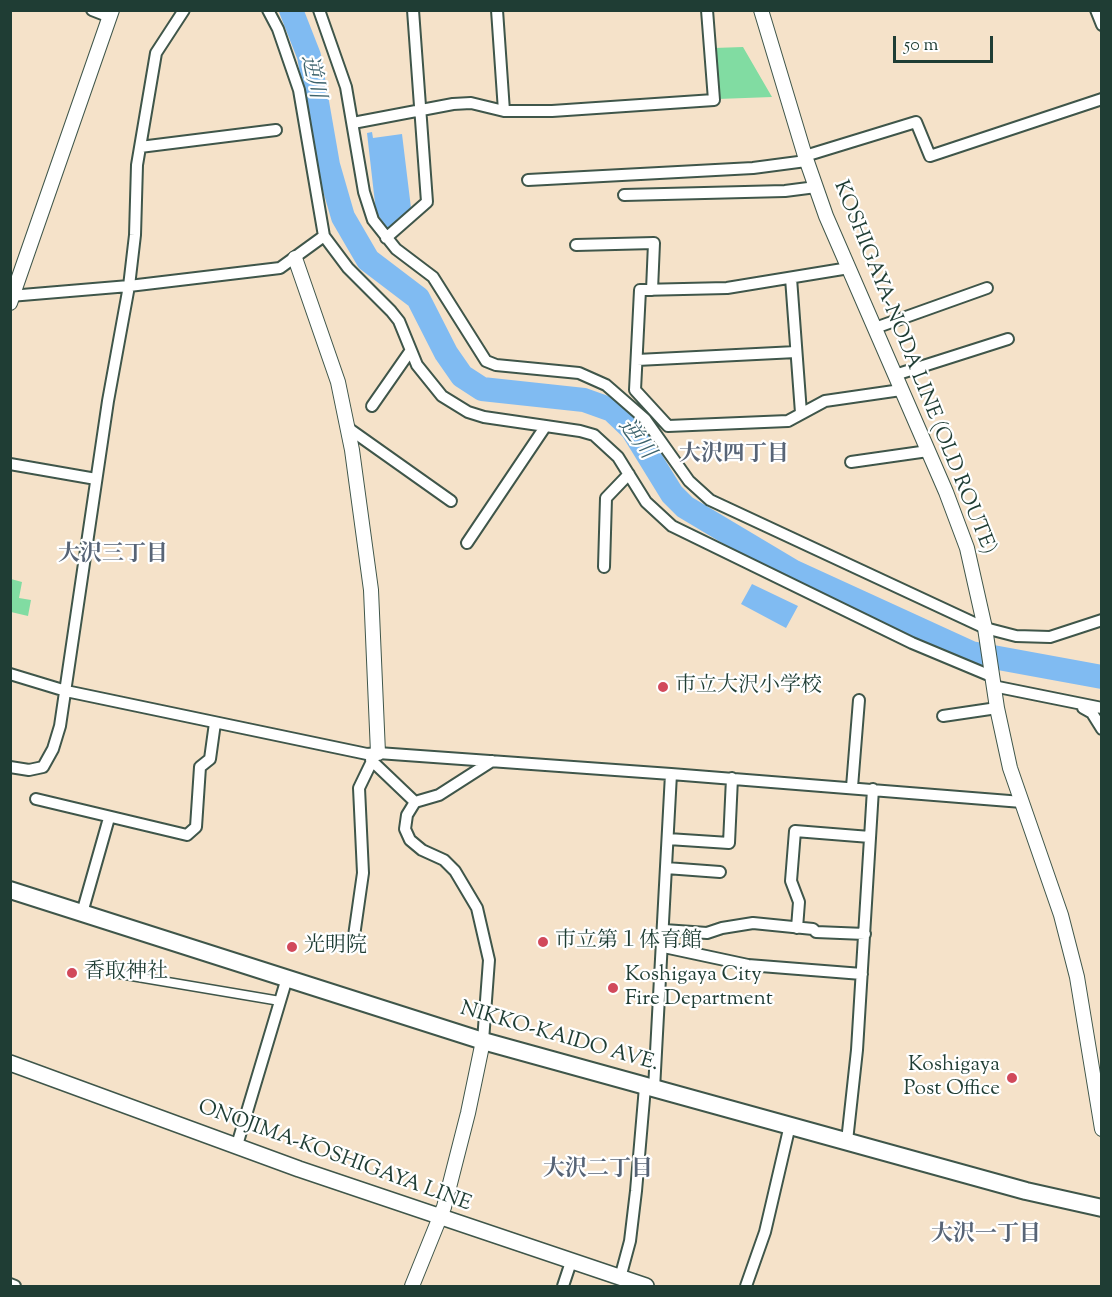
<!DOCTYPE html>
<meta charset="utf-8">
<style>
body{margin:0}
#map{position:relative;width:1112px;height:1297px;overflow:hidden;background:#f5e2c9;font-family:"Sorts Mill Goudy",serif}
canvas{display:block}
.frame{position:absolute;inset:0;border:12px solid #1f3d34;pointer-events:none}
.scale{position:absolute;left:893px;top:36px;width:100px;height:27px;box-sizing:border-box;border:3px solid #1f3d34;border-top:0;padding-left:8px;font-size:18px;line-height:21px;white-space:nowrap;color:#1f3d34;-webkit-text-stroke:4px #fff;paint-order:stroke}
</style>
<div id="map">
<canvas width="1112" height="1297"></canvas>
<div class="frame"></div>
<div class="scale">50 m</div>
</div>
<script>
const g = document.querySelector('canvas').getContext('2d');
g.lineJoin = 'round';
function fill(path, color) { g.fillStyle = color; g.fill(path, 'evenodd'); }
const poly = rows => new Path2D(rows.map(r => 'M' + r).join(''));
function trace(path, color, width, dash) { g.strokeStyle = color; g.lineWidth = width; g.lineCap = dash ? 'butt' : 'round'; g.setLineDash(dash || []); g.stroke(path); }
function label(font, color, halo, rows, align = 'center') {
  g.font = font + ' "Sorts Mill Goudy","Noto Serif JP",serif'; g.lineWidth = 4.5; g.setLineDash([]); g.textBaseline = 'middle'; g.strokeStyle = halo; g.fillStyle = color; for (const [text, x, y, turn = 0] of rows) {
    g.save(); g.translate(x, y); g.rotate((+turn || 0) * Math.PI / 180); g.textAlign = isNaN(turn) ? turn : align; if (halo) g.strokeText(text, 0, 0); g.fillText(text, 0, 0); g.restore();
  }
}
fill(poly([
 [743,47,772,97,718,99,714,48],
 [11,579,22,582,19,598,31,600,28,616,11,612]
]), '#81dca2');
fill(poly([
 [372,132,373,138,402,134,411,208,392,227,387,228,376,212,367,133],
 [752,584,798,606,786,628,741,604]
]), '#80bbf2');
trace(poly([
 [291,10,309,56,328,165,343,217,368,260,418,298,446,353,462,376,482,389,584,400,612,410,632,429,672,494,685,507,794,572,971,653,1102,677]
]), '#80bbf2', 24);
const pedestrian = poly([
 [114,973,280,1001]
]);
const minor = poly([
 [92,10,110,17],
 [268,10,278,29,299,90,324,236,348,268,391,311,399,321,417,365,442,396,468,412,484,417,580,431,594,435,618,457,646,502,672,526,912,643,991,676],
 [319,10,346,87,364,192,373,220,396,249,433,277,486,361,496,365,579,373,606,385,645,419,689,481,710,500,985,628,1016,636,1050,637,1102,620],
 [497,10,504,111],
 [1096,10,1102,25],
 [353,123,453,104,471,103,504,111,552,111,714,100,707,10],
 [140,147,276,130],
 [805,156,916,122,930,156,1102,99],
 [528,180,753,168,806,161],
 [624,195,785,191,816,187],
 [386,238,427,202,413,10],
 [576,245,654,243,652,290],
 [849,268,727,288,640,290,635,390,668,426,788,421,825,401,901,390],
 [791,278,801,413],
 [10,296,129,286,280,268,324,236],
 [875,328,987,288],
 [637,360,796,352],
 [895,375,1008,339],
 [372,406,411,350],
 [348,428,451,501],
 [851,462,928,451],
 [10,464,96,479],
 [467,543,545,427],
 [604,567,606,498,629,474],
 [10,674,66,691,367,754,378,753,671,774,1022,802],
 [993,686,1102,708],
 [1083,708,1092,713,1102,729],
 [943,716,997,708],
 [371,760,415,802,407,815,405,829,410,840,422,850,444,860,455,871,477,908,489,960,483,1041],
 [10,767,29,770,43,767,53,749,60,726,108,401,129,286,135,235,137,165,156,53,184,10],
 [852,787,859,700],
 [36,799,187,835,196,827,200,767,210,759,215,723],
 [415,802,439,795,492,761],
 [668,839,729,843,732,778],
 [666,868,720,872],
 [82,913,109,818],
 [797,928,799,902,791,881,795,831,870,837],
 [664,930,707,933,722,928,753,923,813,929,816,932,865,934],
 [354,936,363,873,359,788,374,757],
 [664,947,748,965,862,974],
 [654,1089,671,774],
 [847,1141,857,1050,873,789],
 [237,1145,287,978],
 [620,1278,630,1241,636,1191,645,1087],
 [10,1284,15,1286],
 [563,1286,571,1262],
 [746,1286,765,1232,790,1125]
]);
const tertiary = poly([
 [761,10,805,156,826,216,946,492,967,548,985,628,997,708,1010,768,1061,915,1077,977,1102,1129],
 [295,258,338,382,352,450,371,590,378,753],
 [10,303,112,10],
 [412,1286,444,1207,468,1113,483,1041]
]);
const secondary = poly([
 [10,1063,299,1169,646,1286]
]);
const primary = poly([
 [10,890,483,1041,1026,1191,1102,1208]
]);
trace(pedestrian, '#3f564a', 11);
trace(minor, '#3f564a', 14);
trace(tertiary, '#3f564a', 16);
trace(secondary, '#3f564a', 18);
trace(primary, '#3f564a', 20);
trace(pedestrian, '#fff', 8);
trace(minor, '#fff', 10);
trace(tertiary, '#fff', 14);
trace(secondary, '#fff', 15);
trace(primary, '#fff', 16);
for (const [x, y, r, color] of [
 [663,687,6,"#d1495b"],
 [543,942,6,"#d1495b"],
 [292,947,6,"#d1495b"],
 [72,973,6,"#d1495b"],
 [613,988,6,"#d1495b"],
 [1012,1078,6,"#d1495b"]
]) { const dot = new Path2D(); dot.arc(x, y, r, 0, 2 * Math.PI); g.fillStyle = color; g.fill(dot); trace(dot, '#fff', 2); }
label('21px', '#1f3d34', '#fff', [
 ["KOSHIGAYA-NODA LINE (OLD ROUTE)",913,368,68],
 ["NIKKO-KAIDO AVE.",559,1038,16],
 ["ONOJIMA-KOSHIGAYA LINE",334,1157,20]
]);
label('21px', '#1f3d34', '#fff', [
 ["市立大沢小学校",675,687],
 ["市立第１体育館",555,942],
 ["光明院",304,947],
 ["香取神社",84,973],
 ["Koshigaya City",625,976],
 ["Fire Department",625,1000],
 ["Koshigaya",1000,1066,"right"],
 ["Post Office",1000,1090,"right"]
], 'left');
label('italic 22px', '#3c636d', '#fff', [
 ["逆川",311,77,78],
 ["逆川",635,440,53]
]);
label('bold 22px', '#576476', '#fff', [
 ["大沢四丁目",734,456],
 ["大沢三丁目",113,556],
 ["大沢二丁目",598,1171],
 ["大沢一丁目",986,1236]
]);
</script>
